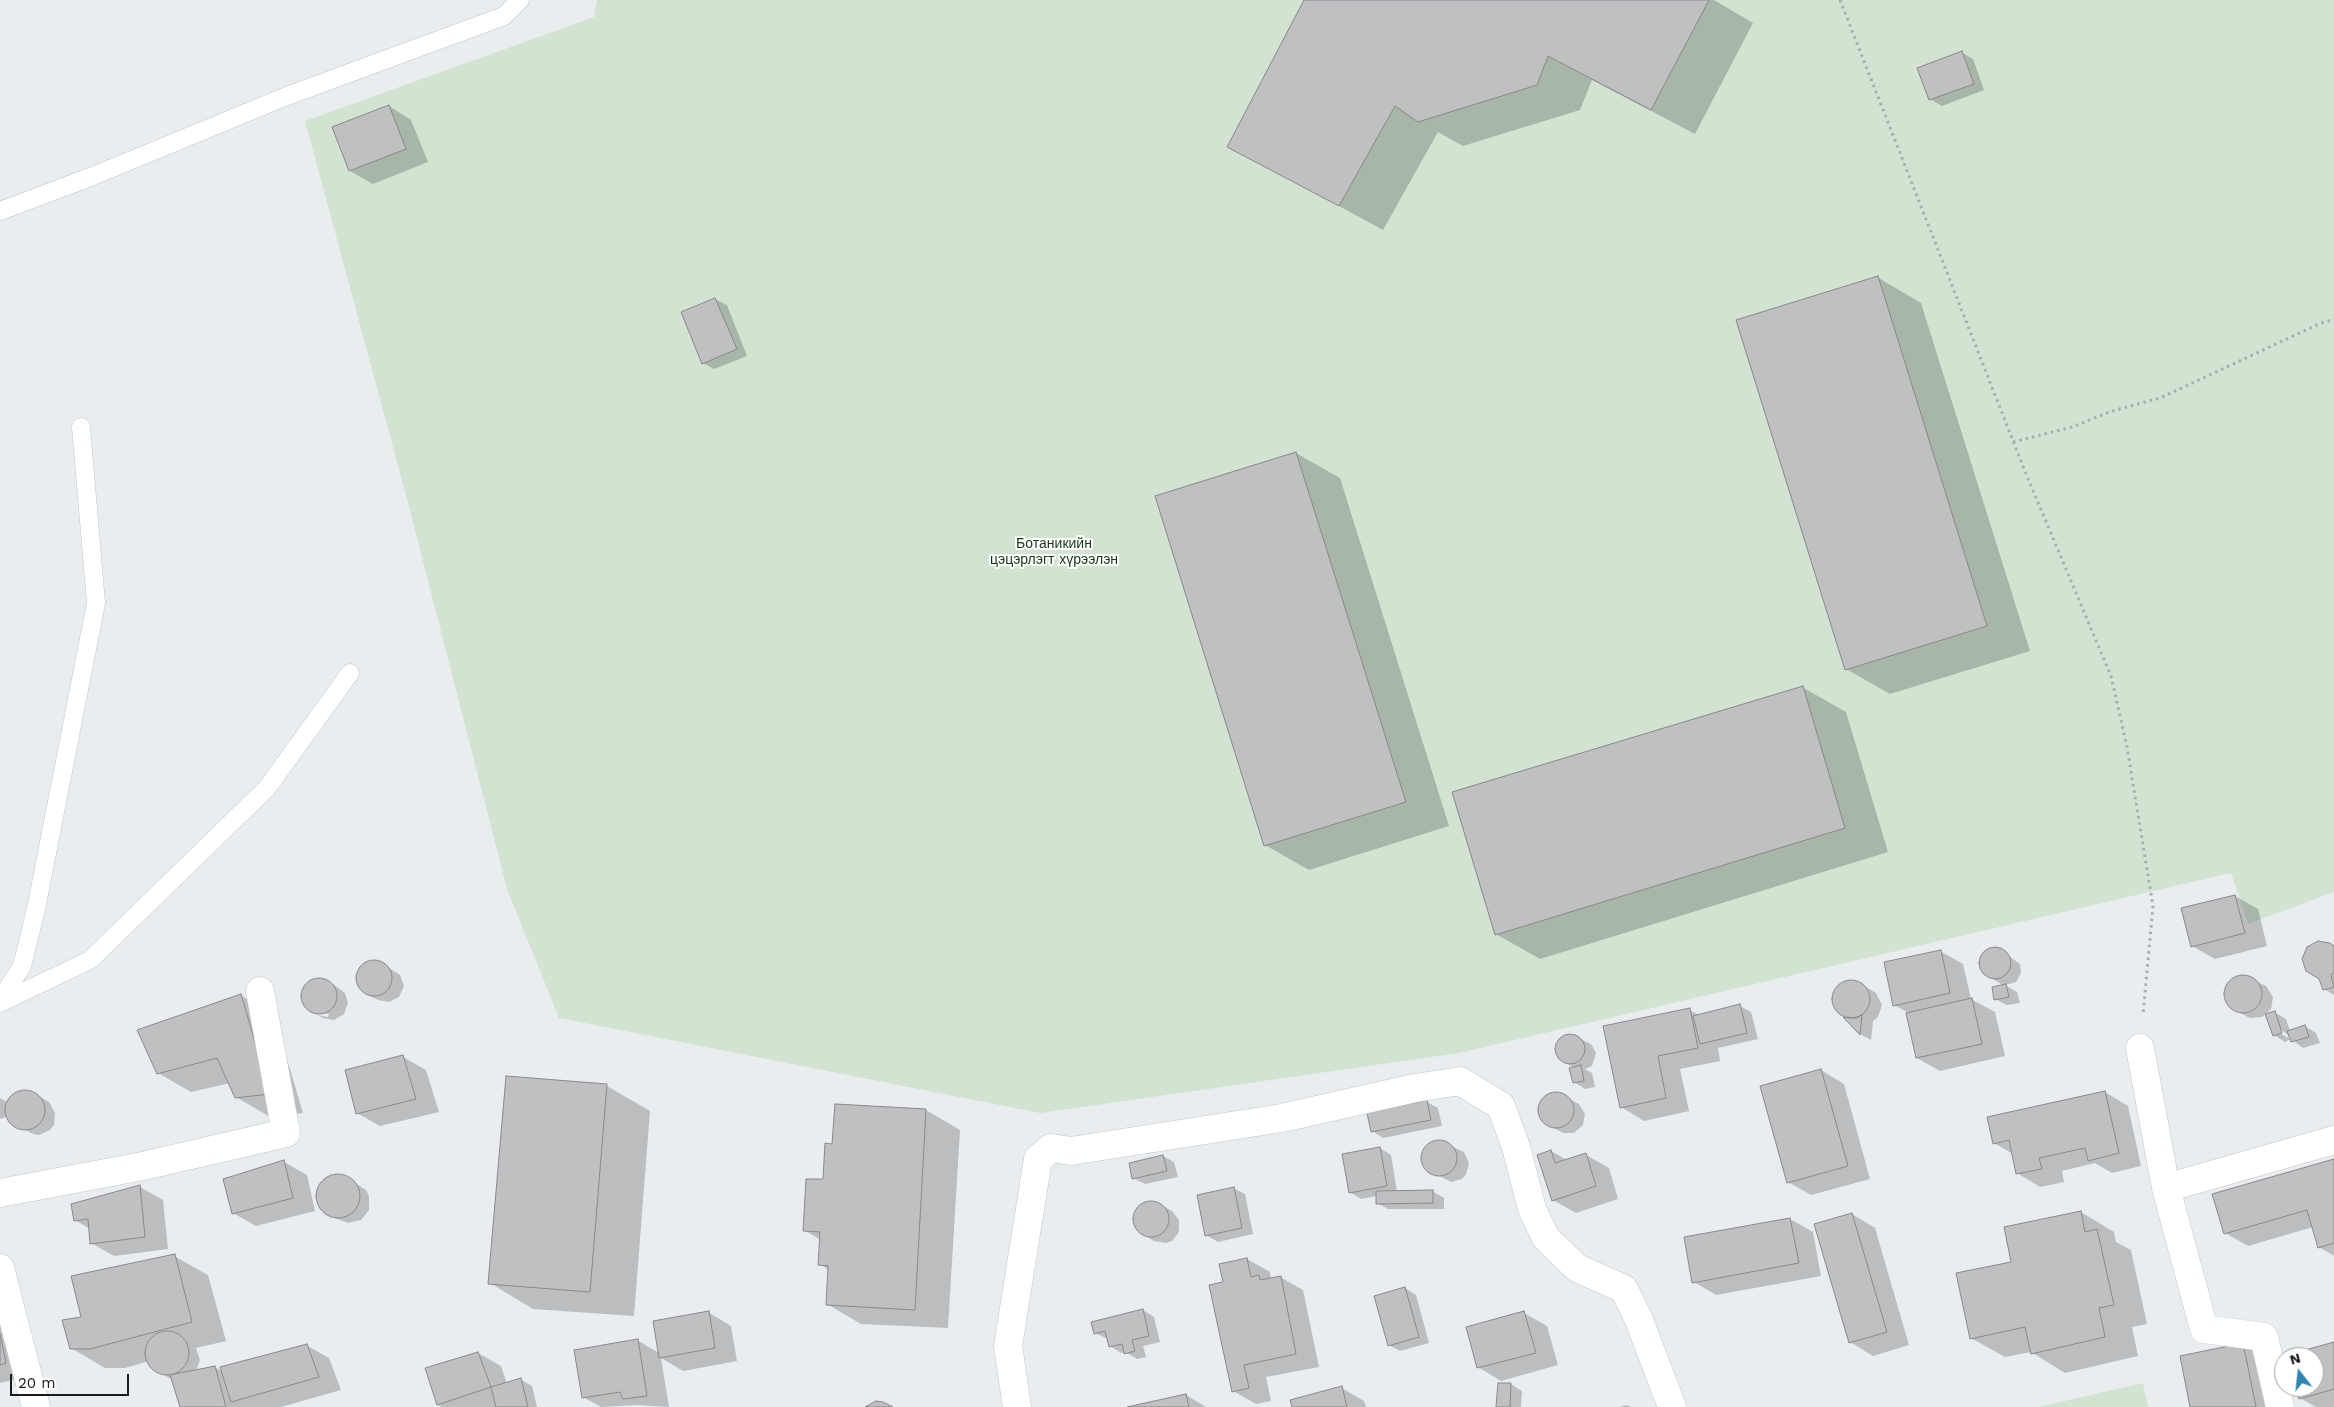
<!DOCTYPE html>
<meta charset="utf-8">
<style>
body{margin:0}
#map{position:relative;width:2334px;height:1407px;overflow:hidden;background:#eaedef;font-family:"Work Sans",sans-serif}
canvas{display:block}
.north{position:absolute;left:2274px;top:1347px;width:50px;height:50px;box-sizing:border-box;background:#fff;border:1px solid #a3a4a4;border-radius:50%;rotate:344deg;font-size:14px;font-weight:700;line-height:20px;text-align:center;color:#1a1b1c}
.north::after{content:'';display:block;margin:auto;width:18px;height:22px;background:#3185b5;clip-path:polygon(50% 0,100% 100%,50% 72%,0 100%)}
.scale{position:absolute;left:10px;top:1374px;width:119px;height:22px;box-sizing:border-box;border:2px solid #1a1b1c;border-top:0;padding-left:6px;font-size:15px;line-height:18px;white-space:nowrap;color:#1a1b1c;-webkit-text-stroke:4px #fff;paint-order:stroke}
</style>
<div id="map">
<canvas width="2334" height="1407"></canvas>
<div class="north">N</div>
<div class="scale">20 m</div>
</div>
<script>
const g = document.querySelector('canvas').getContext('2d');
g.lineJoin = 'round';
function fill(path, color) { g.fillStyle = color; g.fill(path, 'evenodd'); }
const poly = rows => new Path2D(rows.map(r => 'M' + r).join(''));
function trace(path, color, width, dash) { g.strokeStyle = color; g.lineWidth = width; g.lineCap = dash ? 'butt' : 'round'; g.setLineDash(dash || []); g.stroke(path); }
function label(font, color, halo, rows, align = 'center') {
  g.font = font + ' "Work Sans",sans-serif'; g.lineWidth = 4; g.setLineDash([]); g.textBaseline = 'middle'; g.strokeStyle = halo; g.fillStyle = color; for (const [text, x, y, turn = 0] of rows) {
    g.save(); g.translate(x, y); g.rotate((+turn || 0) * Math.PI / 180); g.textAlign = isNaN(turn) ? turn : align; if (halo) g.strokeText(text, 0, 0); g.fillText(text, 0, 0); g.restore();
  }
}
fill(poly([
 [597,0,2334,0,2334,892,2248,924,2231,873,1459,1053,1040,1113,559,1018,507,889,408,503,305,121,594,17],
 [2143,1383,2148,1407,2038,1407]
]), '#d2e4d1');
fill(poly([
 [1305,0,1714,0,1753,23,1695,134,1592,80,1580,110,1463,146,1438,132,1383,230,1229,146],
 [1961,52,1973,59,1984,90,1942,106,1930,99],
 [389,106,411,120,428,162,373,184,350,171,334,128],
 [1877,277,1921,303,2030,651,1890,694,1846,669],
 [715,299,727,305,747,356,714,369,703,363],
 [1296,453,1340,478,1449,826,1309,870,1265,845],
 [1802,687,1846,712,1888,852,1540,959,1496,934],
 [2235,896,2258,909,2267,946,2215,959,2192,946],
 [2334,947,2334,995,2324,989,2320,978],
 [1991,949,2001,950,2020,964,2021,973,2016,982,2005,985,2017,992,2020,1003,2007,1005,1995,999,2004,986,1982,972,1981,958],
 [1940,951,1963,964,1971,999,1995,1012,2005,1056,1940,1071,1917,1058,1907,1012,1894,1005],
 [374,961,385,965,400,975,404,986,399,997,389,1002,378,1000,366,994,358,985,357,979,360,968],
 [2243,976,2266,986,2273,997,2271,1009,2262,1017,2250,1018,2244,1015,2233,1008,2226,999,2226,988,2229,983],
 [319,979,330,982,345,993,348,1003,344,1014,334,1020,323,1018,317,1015,328,1017,329,1014,314,1012,316,1015,303,1003,302,997,305,986],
 [1847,981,1860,983,1871,990,1876,993,1882,1005,1878,1017,1873,1021,1871,1040,1860,1034,1835,1007,1833,996,1838,986],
 [240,995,274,1015,303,1113,270,1117,236,1097,230,1083,191,1092,158,1073],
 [1740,1006,1751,1012,1758,1039,1718,1048,1720,1061,1680,1069,1689,1111,1644,1121,1621,1107,1689,1010,1700,1015],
 [2274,1012,2286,1019,2290,1031,2305,1026,2316,1033,2320,1043,2303,1048,2291,1039,2285,1042,2274,1035],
 [2278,1028,2290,1036,2290,1039,2276,1031],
 [1570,1034,1591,1044,1596,1053,1592,1066,1585,1069,1592,1073,1595,1087,1585,1089,1574,1082,1574,1068,1563,1061,1557,1054,1558,1040],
 [403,1057,426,1070,439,1112,380,1126,357,1113],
 [1821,1070,1844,1084,1870,1179,1811,1195,1788,1182],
 [607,1086,650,1111,634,1316,533,1309,490,1283],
 [20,1092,33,1093,49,1102,55,1113,54,1125,50,1130,39,1135,33,1134,10,1121,9,1116,0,1119,0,1098,9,1103,10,1098],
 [2105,1092,2128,1106,2141,1166,2112,1173,2095,1163,2062,1171,2064,1182,2040,1187,2017,1173,2013,1154,1994,1143],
 [1557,1093,1579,1104,1585,1114,1583,1125,1574,1133,1563,1133,1545,1123,1540,1114,1543,1100,1546,1096],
 [1427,1102,1438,1108,1442,1126,1383,1138,1372,1131],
 [836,1105,926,1110,960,1130,948,1328,861,1324,827,1304,829,1270,820,1264,821,1240,804,1230,825,1180,833,1145],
 [1440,1141,1464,1152,1469,1163,1466,1174,1462,1179,1451,1182,1428,1170,1422,1161,1426,1146],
 [1380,1148,1391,1155,1397,1192,1432,1191,1444,1198,1444,1209,1388,1209,1377,1203,1377,1196,1361,1199,1350,1192],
 [1551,1151,1567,1160,1586,1155,1609,1168,1618,1199,1576,1213,1553,1200],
 [1163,1156,1174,1162,1178,1177,1145,1184,1133,1178],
 [2334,1160,2334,1256,2319,1247,2313,1227,2248,1246,2225,1233],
 [284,1162,307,1175,315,1211,256,1226,233,1213],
 [344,1176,366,1190,369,1196,369,1210,361,1220,348,1223,335,1218,323,1211,317,1199,320,1186,330,1177],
 [140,1187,163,1200,168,1249,114,1256,91,1243,90,1229,75,1220],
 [1233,1188,1245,1194,1253,1234,1218,1242,1206,1235],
 [1155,1202,1172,1211,1179,1220,1179,1232,1172,1241,1166,1243,1154,1241,1142,1234,1134,1220,1136,1210,1144,1203],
 [2081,1212,2114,1232,2116,1242,2131,1250,2147,1324,2132,1327,2138,1356,2065,1373,2031,1352,2005,1357,1971,1338,2013,1263],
 [1852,1214,1875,1228,1909,1345,1873,1356,1850,1342],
 [1790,1219,1813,1232,1821,1276,1716,1295,1694,1282],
 [174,1256,208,1275,226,1341,196,1348,200,1360,196,1371,215,1367,223,1372,306,1345,329,1358,341,1390,281,1407,181,1407,173,1380,159,1372,149,1361,125,1368,105,1368,71,1348,82,1318],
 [1247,1259,1270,1272,1271,1279,1280,1277,1303,1290,1319,1367,1266,1377,1271,1401,1256,1404,1233,1391,1225,1283],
 [1405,1288,1416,1295,1429,1343,1400,1351,1389,1345],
 [1143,1310,1154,1317,1160,1342,1143,1346,1146,1357,1137,1359,1125,1352,1121,1353,1110,1346,1108,1339,1095,1333],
 [708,1312,731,1326,737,1361,683,1371,661,1358,669,1407,637,1405,601,1407,583,1397,637,1340,659,1353],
 [0,1313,28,1376,0,1383],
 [1524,1313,1547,1326,1558,1365,1501,1381,1478,1367],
 [2334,1344,2334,1407,2316,1407,2300,1398,2297,1387,2314,1387,2314,1357,2288,1356],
 [2243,1345,2284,1369,2284,1387,2290,1387,2294,1407,2192,1407],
 [478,1353,501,1366,507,1384,520,1379,532,1386,537,1407,442,1407,438,1405,426,1369],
 [1511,1384,1522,1391,1521,1407,1498,1407],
 [1342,1388,1364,1401,1366,1407,1293,1407],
 [1186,1395,1206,1407,1132,1407],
 [1627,1405,1631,1407,1619,1407]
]), '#0003');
const building = poly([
 [1304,0,1709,0,1651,110,1548,56,1537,85,1418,122,1395,106,1339,206,1227,147,1304,0],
 [1962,51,1974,84,1929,100,1917,68,1962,51],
 [389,105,406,149,349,171,332,127,389,105],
 [1878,276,1987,626,1845,670,1736,320,1878,276],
 [715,298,737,349,702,364,681,312,715,298],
 [1296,452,1406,802,1264,846,1155,496,1296,452],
 [1803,686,1845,828,1495,935,1452,792,1803,686],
 [2235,895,2245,933,2191,947,2181,908,2235,895],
 [2318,941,2330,943,2334,946,2334,973,2331,975,2334,987,2323,990,2319,979,2306,971,2302,959,2307,947,2318,941],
 '1979 963a16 16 0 1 1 32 0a16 16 0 1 1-32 0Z',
 [1941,950,1950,993,1893,1006,1884,962,1941,950],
 '356 978a18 18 0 1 1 36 0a18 18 0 1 1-36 0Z',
 '2224 994a19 19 0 1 1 38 0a19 19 0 1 1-38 0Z',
 '301 996a18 18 0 1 1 36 0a18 18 0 1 1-36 0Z',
 '1832 999a19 19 0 1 1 38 0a19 19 0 1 1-38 0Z',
 [2006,984,2009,997,1994,1000,1992,987,2006,984],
 [241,994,270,1094,235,1098,217,1058,157,1074,137,1030,241,994],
 [1972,998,1982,1044,1916,1058,1906,1013,1972,998],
 [1740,1004,1747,1033,1700,1044,1693,1016,1740,1004],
 [1690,1008,1698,1048,1658,1056,1666,1098,1620,1108,1603,1026,1690,1008],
 [2275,1011,2282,1033,2273,1036,2265,1014,2275,1011],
 [1862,1015,1860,1035,1843,1017,1856,1018,1862,1015],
 [2305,1025,2309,1037,2291,1042,2287,1031,2305,1025],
 '1555 1049a15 15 0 1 1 30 0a15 15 0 1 1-30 0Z',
 [403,1055,416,1099,356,1114,345,1070,403,1055],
 [1581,1065,1584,1081,1573,1083,1569,1068,1581,1065],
 [1821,1069,1848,1166,1787,1183,1760,1086,1821,1069],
 [506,1076,607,1084,590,1292,488,1284,506,1076],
 '5 1110a20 20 0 1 1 40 0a20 20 0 1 1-40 0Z',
 [2105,1091,2119,1153,2088,1161,2085,1148,2039,1158,2042,1169,2016,1174,2009,1140,1993,1144,1987,1117,2105,1091],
 '1538 1110a18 18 0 1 1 36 0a18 18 0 1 1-36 0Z',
 [1427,1100,1431,1120,1371,1132,1367,1113,1427,1100],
 [835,1104,926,1109,915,1310,826,1305,828,1266,818,1265,820,1232,803,1231,806,1179,823,1179,825,1143,832,1144,835,1104],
 '1421 1158a18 18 0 1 1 36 0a18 18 0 1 1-36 0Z',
 [1380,1147,1387,1186,1349,1193,1342,1154,1380,1147],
 [1551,1150,1555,1163,1586,1153,1596,1186,1552,1201,1537,1155,1551,1150],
 [1163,1155,1167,1171,1132,1179,1129,1163,1163,1155],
 [2334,1159,2334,1243,2318,1248,2307,1210,2224,1234,2212,1194,2334,1159],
 [284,1160,293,1198,232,1214,223,1179,284,1160],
 '316 1196a22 22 0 1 1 44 0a22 22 0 1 1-44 0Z',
 [140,1185,145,1237,90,1244,88,1219,74,1221,71,1204,140,1185],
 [1234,1187,1242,1228,1205,1236,1197,1195,1234,1187],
 [1433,1190,1433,1203,1376,1204,1376,1191,1433,1190],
 '1133 1219a18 18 0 1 1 36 0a18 18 0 1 1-36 0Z',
 [2081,1211,2085,1232,2097,1229,2114,1305,2099,1308,2105,1337,2031,1354,2025,1327,1970,1339,1956,1273,2011,1262,2004,1227,2081,1211],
 [1852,1213,1887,1332,1849,1343,1814,1224,1852,1213],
 [1790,1218,1799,1263,1692,1283,1684,1237,1790,1218],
 [175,1254,192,1322,90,1349,70,1349,62,1320,81,1317,71,1276,175,1254],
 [1247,1258,1251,1277,1259,1275,1260,1280,1281,1276,1296,1354,1244,1365,1249,1388,1232,1392,1209,1285,1223,1282,1219,1264,1247,1258],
 [1405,1287,1419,1337,1388,1346,1374,1296,1405,1287],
 [1143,1309,1149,1336,1132,1340,1135,1351,1124,1354,1122,1344,1109,1347,1105,1331,1094,1334,1091,1322,1143,1309],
 [709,1311,715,1348,659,1358,653,1321,709,1311],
 [1524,1311,1536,1353,1477,1368,1466,1327,1524,1311],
 '145 1353a22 22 0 1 1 44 0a22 22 0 1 1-44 0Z',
 [0,1334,6,1363,0,1365,0,1334],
 [638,1339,647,1396,623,1399,620,1392,582,1398,574,1350,638,1339],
 [2334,1342,2334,1389,2299,1399,2296,1387,2314,1387,2314,1357,2287,1355,2334,1342],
 [2243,1343,2256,1407,2190,1407,2180,1356,2243,1343],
 [307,1344,319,1377,231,1402,220,1367,307,1344],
 [478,1352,491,1387,437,1405,425,1368,478,1352],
 [215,1366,226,1407,180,1407,170,1375,215,1366],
 [521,1378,528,1407,496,1407,491,1387,521,1378],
 [1498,1383,1511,1383,1510,1407,1496,1407,1498,1383],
 [1342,1386,1347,1407,1292,1407,1290,1400,1342,1386],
 [1186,1394,1189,1407,1127,1407,1186,1394],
 [876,1401,883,1402,893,1407,865,1407,876,1401]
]);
fill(building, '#c0bfc2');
trace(building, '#89888b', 1);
const lane = poly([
 [0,211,93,176,287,96,504,16,520,0],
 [0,1001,22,966,36,909,96,603,81,427],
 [0,1003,90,960,267,788,350,673]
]);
const street = poly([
 [2140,1048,2166,1188,2204,1329,2264,1337,2280,1407],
 [2166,1188,2334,1140],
 [0,1193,143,1166,286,1133,260,991],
 [0,1268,36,1407],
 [1017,1407,1008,1346,1038,1159,1051,1148,1071,1151,1282,1118,1415,1088,1460,1081,1501,1106,1516,1147,1532,1209,1546,1238,1577,1268,1624,1289,1639,1320,1672,1407]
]);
trace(lane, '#c3c5c8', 19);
trace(street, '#c3c5c8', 29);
trace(poly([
 [1840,0,2026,474,2111,676,2127,747,2153,906,2143,1015],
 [2013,442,2072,427,2112,411,2160,398,2319,324,2334,319]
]), '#aaacae', 3, [2.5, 4]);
trace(lane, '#fff', 18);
trace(street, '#fff', 28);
label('14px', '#173917', '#fff', [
 ["Ботаникийн",1054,544],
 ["цэцэрлэгт хүрээлэн",1054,560]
]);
</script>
